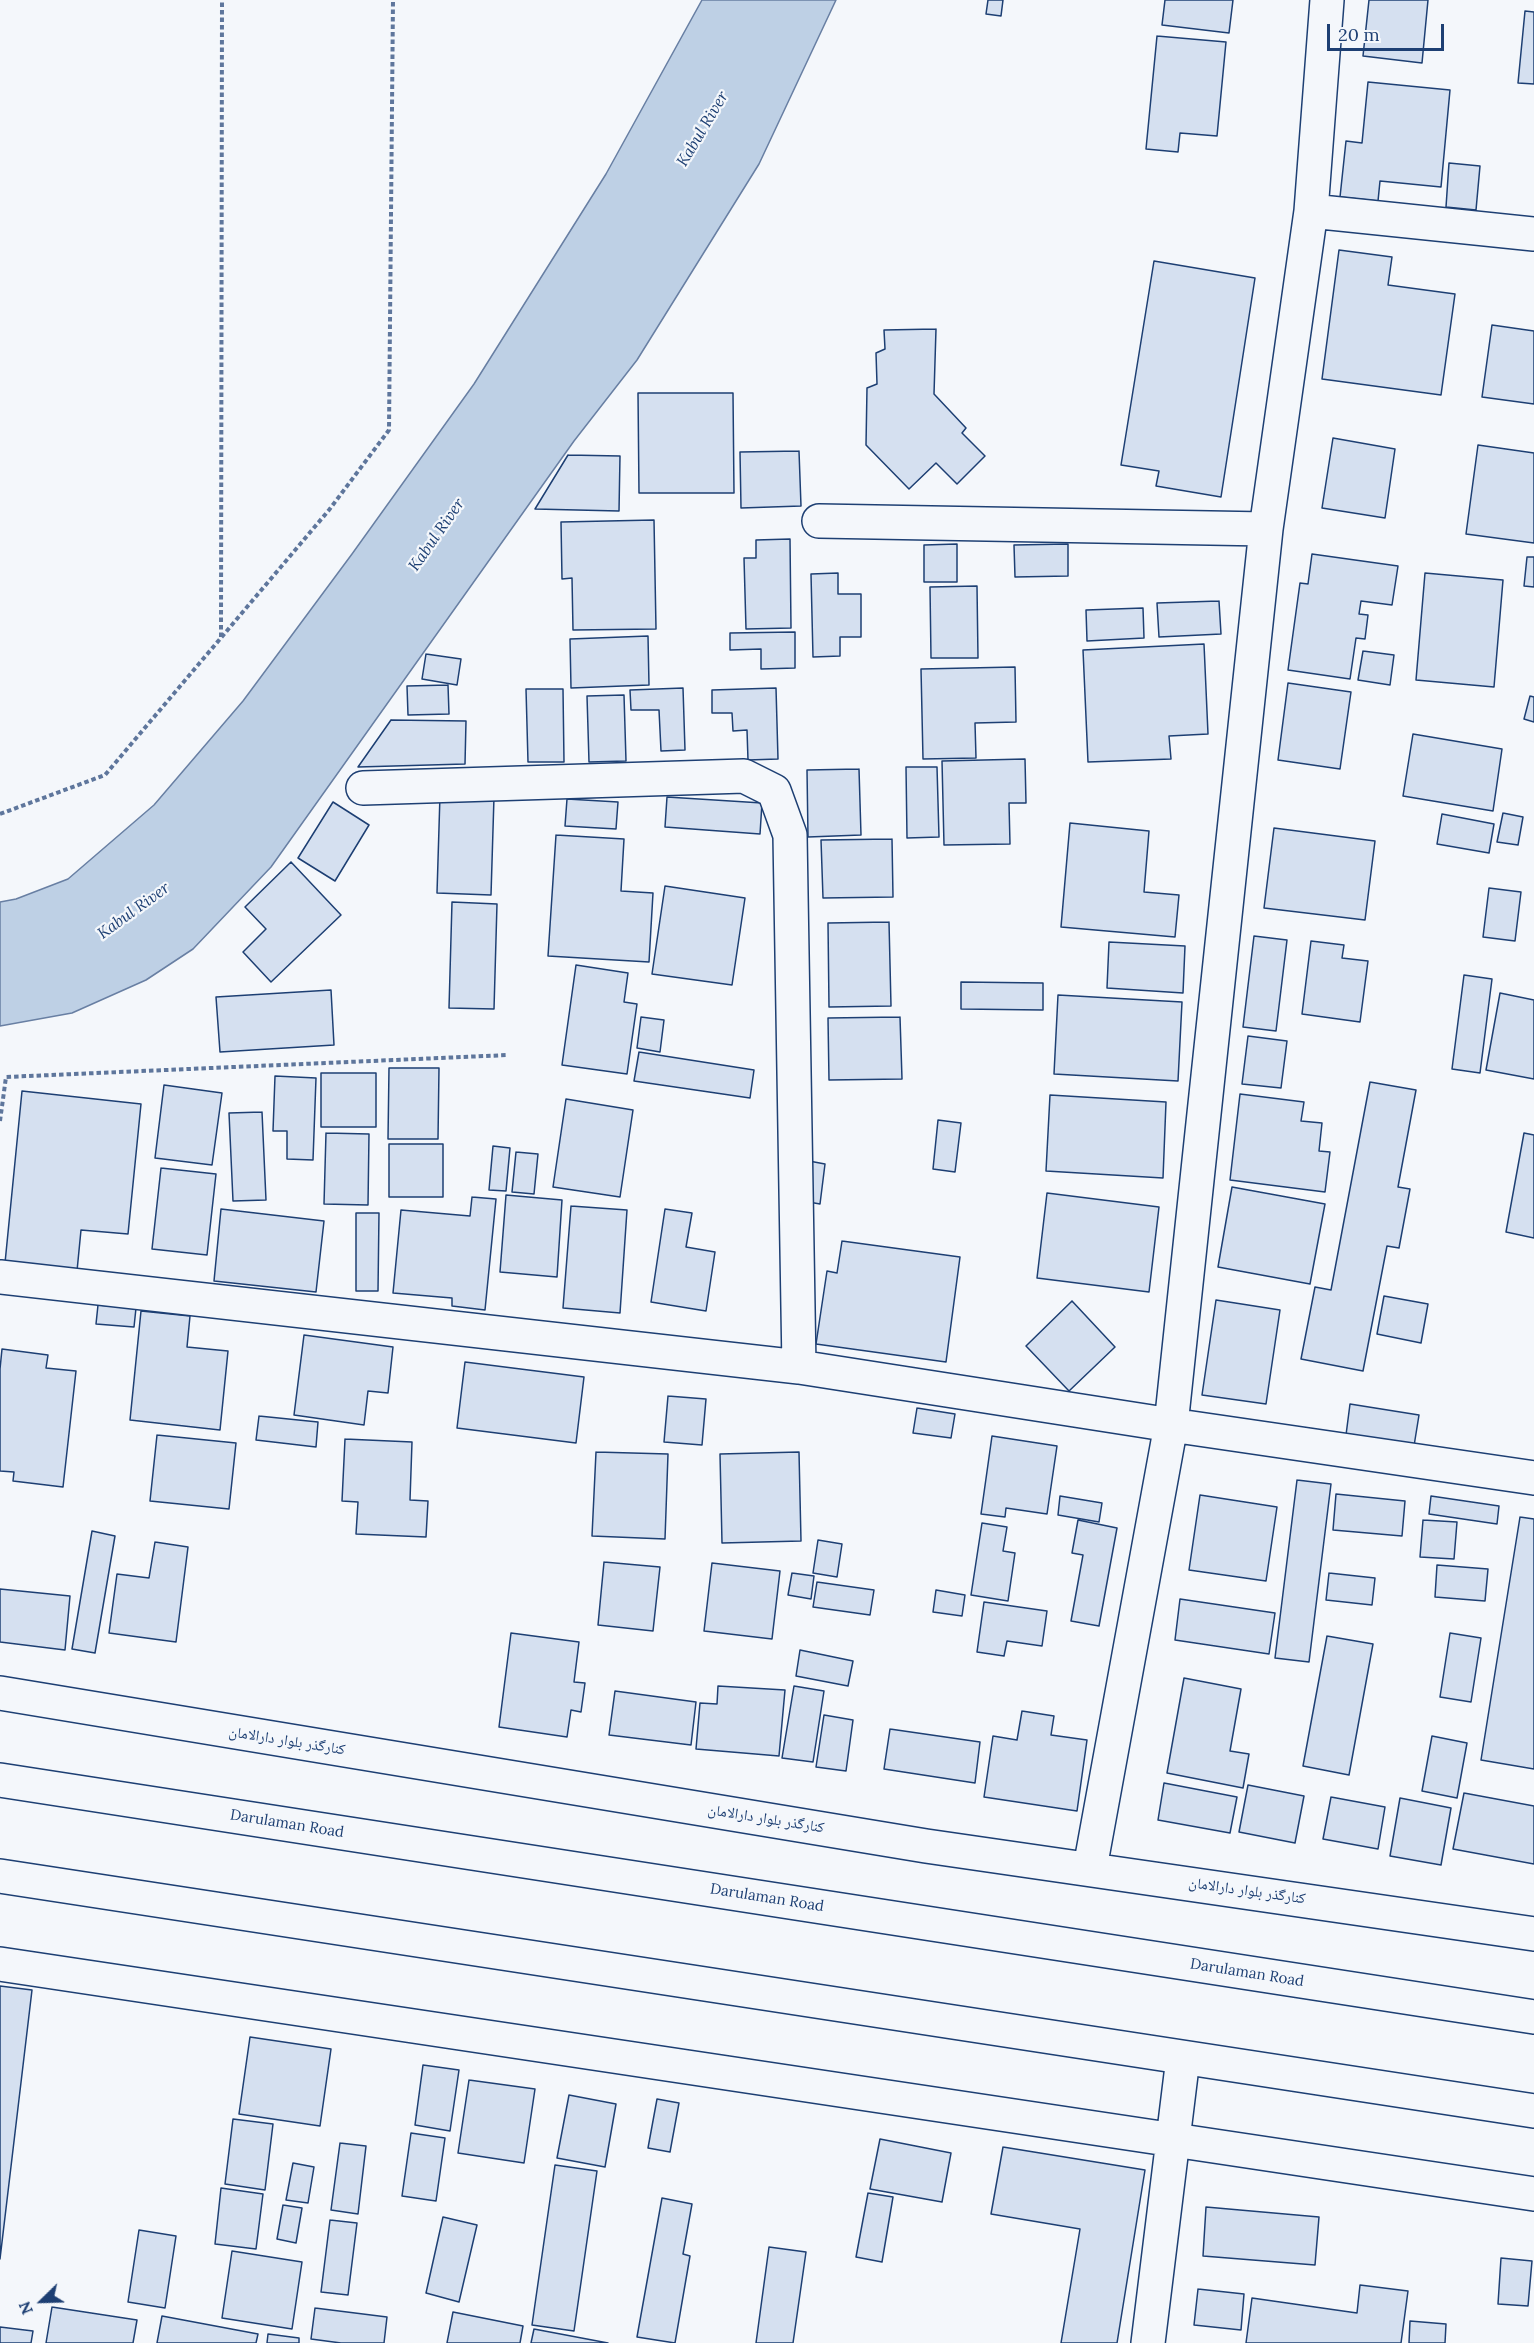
<!DOCTYPE html>
<meta charset="utf-8">
<style>
body{margin:0}
#map{position:relative;width:1534px;height:2343px;overflow:hidden;background:#f4f7fb;font-family:Lora,serif}
canvas{display:block}
.north{position:absolute;left:12px;top:2271px;width:60px;height:60px;-webkit-text-stroke:4px #f4f7fb;paint-order:stroke;rotate:247deg;font-size:16px;font-weight:700;line-height:24px;text-align:center;color:#1d3f73}
.north::after{content:'';display:block;margin:auto;width:21px;height:27px;background:#1d3f73;clip-path:polygon(50% 0,100% 100%,50% 72%,0 100%)}
.scale{position:absolute;left:1327px;top:24px;width:117px;height:27px;box-sizing:border-box;border:3px solid #1d3f73;border-top:0;padding-left:8px;font-size:18px;line-height:21px;white-space:nowrap;color:#1d3f73;-webkit-text-stroke:4px #f4f7fb;paint-order:stroke}
</style>
<div id="map">
<canvas width="1534" height="2343"></canvas>
<div class="north">N</div>
<div class="scale">20 m</div>
</div>
<script>
const g = document.querySelector('canvas').getContext('2d');
g.lineJoin = 'round';
function fill(path, color) { g.fillStyle = color; g.fill(path, 'evenodd'); }
const poly = rows => new Path2D(rows.map(r => 'M' + r).join(''));
function trace(path, color, width, dash) { g.strokeStyle = color; g.lineWidth = width; g.lineCap = dash ? 'butt' : 'round'; g.setLineDash(dash || []); g.stroke(path); }
function label(font, color, halo, rows, align = 'center') {
  g.font = font + ' Lora,"Noto Naskh Arabic",serif'; g.lineWidth = 4.5; g.setLineDash([]); g.textBaseline = 'middle'; g.strokeStyle = halo; g.fillStyle = color; for (const [text, x, y, turn = 0] of rows) {
    g.save(); g.translate(x, y); g.rotate((+turn || 0) * Math.PI / 180); g.textAlign = isNaN(turn) ? turn : align; if (halo) g.strokeText(text, 0, 0); g.fillText(text, 0, 0); g.restore();
  }
}
const water = poly([
 [702,0,836,0,759,164,637,360,574,441,271,867,193,949,146,980,72,1013,0,1026,0,902,16,899,68,879,154,805,243,701,352,554,474,384,606,174,702,0]
]);
fill(water, '#bed0e5');
trace(water, '#687fa3', 1.5);
const building = poly([
 [988,0,1003,0,1001,16,986,14,988,0],
 [1165,0,1233,0,1229,33,1162,25,1165,0],
 [1369,0,1428,0,1422,63,1363,56,1369,0],
 [1525,11,1534,12,1534,84,1518,83,1525,11],
 [1157,36,1226,42,1217,136,1180,133,1178,152,1146,149,1157,36],
 [1368,82,1450,90,1441,187,1380,181,1378,201,1340,197,1346,141,1362,143,1368,82],
 [1449,163,1480,166,1476,210,1446,207,1449,163],
 [1339,250,1392,257,1388,285,1455,294,1441,395,1322,379,1339,250],
 [1154,261,1255,278,1221,497,1156,486,1159,471,1121,465,1154,261],
 [1492,325,1534,331,1534,404,1482,397,1492,325],
 [936,329,934,394,966,428,962,433,985,456,957,484,936,463,909,489,866,445,867,388,877,384,876,353,885,349,884,330,936,329],
 [638,393,733,393,734,493,639,493,638,393],
 [1333,438,1395,449,1385,518,1322,508,1333,438],
 [1478,445,1534,453,1534,543,1466,534,1478,445],
 [799,451,801,506,741,508,740,452,799,451],
 [568,455,620,456,619,511,535,509,568,455],
 [654,520,656,629,573,630,572,578,562,579,561,522,654,520],
 [790,539,791,628,746,629,744,558,756,558,756,540,790,539],
 [957,544,957,582,924,582,924,545,957,544],
 [1068,544,1068,576,1015,577,1014,545,1068,544],
 [1312,554,1398,566,1392,605,1361,601,1359,614,1368,615,1365,639,1356,638,1350,679,1288,670,1300,583,1308,584,1312,554],
 [1527,557,1534,557,1534,587,1524,586,1527,557],
 [838,573,838,594,861,594,861,637,840,637,840,656,813,657,811,574,838,573],
 [1425,573,1503,580,1494,687,1416,680,1425,573],
 [977,586,978,658,931,658,930,587,977,586],
 [1219,601,1221,634,1159,637,1157,603,1219,601],
 [1143,608,1144,638,1087,641,1086,610,1143,608],
 [795,632,795,668,761,669,761,649,730,650,730,633,795,632],
 [648,636,649,685,571,688,570,639,648,636],
 [1204,644,1208,734,1169,736,1171,759,1088,762,1083,650,1204,644],
 [1363,651,1394,655,1390,685,1358,680,1363,651],
 [426,654,461,659,457,685,422,679,426,654],
 [1015,667,1016,722,975,723,976,758,923,759,921,669,1015,667],
 [1288,683,1351,692,1340,769,1278,760,1288,683],
 [448,685,449,714,408,715,407,686,448,685],
 [683,688,685,750,661,751,659,710,631,710,630,690,683,688],
 [776,688,778,759,748,760,747,730,733,731,732,713,712,713,712,690,776,688],
 [526,689,563,689,564,762,528,762,526,689],
 [624,695,626,761,589,762,587,696,624,695],
 [1530,696,1534,697,1534,722,1524,719,1530,696],
 [391,720,466,721,465,764,358,767,391,720],
 [1413,734,1502,749,1493,811,1403,796,1413,734],
 [1025,759,1026,803,1009,803,1010,844,944,845,942,761,1025,759],
 [906,767,937,767,939,837,907,838,906,767],
 [859,769,861,835,808,837,807,770,859,769],
 [440,795,494,797,491,895,437,893,440,795],
 [667,797,762,803,760,834,665,827,667,797],
 [567,799,618,802,616,829,565,826,567,799],
 [333,802,369,825,335,881,298,858,333,802],
 [1503,813,1523,817,1518,845,1497,842,1503,813],
 [1442,814,1494,824,1489,853,1437,844,1442,814],
 [1070,823,1149,831,1144,892,1179,895,1175,937,1061,927,1070,823],
 [1274,828,1375,841,1365,920,1264,908,1274,828],
 [556,835,624,839,621,891,653,893,649,962,548,956,556,835],
 [892,839,893,897,823,898,821,840,892,839],
 [291,862,341,915,271,982,243,952,266,929,245,907,291,862],
 [665,886,745,898,732,985,652,974,665,886],
 [1489,888,1521,892,1515,941,1483,937,1489,888],
 [452,902,497,904,494,1009,449,1008,452,902],
 [889,922,891,1006,829,1007,828,923,889,922],
 [1254,936,1287,940,1276,1031,1243,1027,1254,936],
 [1311,941,1344,945,1342,958,1368,961,1360,1022,1302,1014,1311,941],
 [1109,942,1185,946,1183,993,1107,988,1109,942],
 [576,965,628,973,624,1002,637,1004,627,1074,562,1065,576,965],
 [1464,975,1492,979,1480,1073,1452,1069,1464,975],
 [961,982,1043,983,1043,1010,961,1009,961,982],
 [331,990,334,1045,220,1052,216,997,331,990],
 [1500,993,1534,1000,1534,1079,1486,1070,1500,993],
 [1058,995,1182,1002,1178,1081,1054,1074,1058,995],
 [641,1017,664,1020,660,1052,637,1048,641,1017],
 [900,1017,902,1079,829,1080,828,1018,900,1017],
 [1248,1036,1287,1041,1281,1088,1242,1084,1248,1036],
 [639,1052,754,1070,750,1098,634,1081,639,1052],
 [389,1068,439,1068,438,1139,388,1139,389,1068],
 [321,1073,376,1073,376,1127,321,1127,321,1073],
 [275,1076,316,1078,313,1160,287,1159,287,1131,273,1131,275,1076],
 [1370,1082,1416,1090,1398,1187,1410,1189,1399,1248,1387,1246,1363,1371,1301,1359,1315,1287,1331,1290,1370,1082],
 [164,1085,222,1093,212,1165,155,1158,164,1085],
 [22,1091,141,1104,128,1234,81,1230,77,1271,5,1263,22,1091],
 [1240,1094,1304,1102,1301,1121,1322,1123,1319,1151,1330,1152,1325,1192,1230,1180,1240,1094],
 [1050,1095,1166,1102,1163,1178,1046,1171,1050,1095],
 [566,1099,633,1110,620,1197,553,1187,566,1099],
 [262,1112,266,1200,233,1201,229,1113,262,1112],
 [938,1120,961,1123,955,1172,933,1169,938,1120],
 [326,1133,369,1134,368,1205,324,1204,326,1133],
 [1524,1133,1534,1135,1534,1238,1506,1232,1524,1133],
 [389,1144,443,1144,443,1197,389,1197,389,1144],
 [493,1146,510,1148,506,1191,489,1190,493,1146],
 [516,1152,538,1154,534,1194,512,1192,516,1152],
 [809,1161,825,1164,820,1204,803,1201,809,1161],
 [161,1168,216,1174,207,1255,152,1249,161,1168],
 [1232,1187,1325,1204,1310,1284,1218,1267,1232,1187],
 [1047,1193,1159,1207,1149,1292,1037,1278,1047,1193],
 [506,1195,562,1200,557,1277,500,1272,506,1195],
 [472,1197,496,1199,485,1310,452,1306,452,1298,393,1293,401,1210,470,1216,472,1197],
 [571,1206,627,1210,620,1313,563,1308,571,1206],
 [221,1209,324,1221,316,1292,214,1281,221,1209],
 [665,1209,692,1213,686,1247,715,1252,706,1311,651,1302,665,1209],
 [356,1213,379,1213,378,1291,356,1291,356,1213],
 [842,1241,960,1257,946,1362,816,1344,827,1271,837,1273,842,1241],
 [1384,1296,1428,1304,1421,1343,1377,1334,1384,1296],
 [1216,1300,1280,1310,1266,1404,1202,1395,1216,1300],
 [1072,1301,1115,1347,1069,1391,1026,1346,1072,1301],
 [98,1305,136,1308,134,1327,96,1324,98,1305],
 [141,1311,190,1316,187,1347,228,1351,220,1430,130,1420,141,1311],
 [304,1335,393,1347,388,1393,368,1391,364,1425,294,1415,304,1335],
 [2,1349,48,1355,46,1368,76,1371,63,1487,13,1481,14,1472,0,1471,0,1369,2,1349],
 [465,1362,584,1377,576,1443,457,1428,465,1362],
 [668,1396,706,1399,702,1445,664,1442,668,1396],
 [1350,1404,1419,1415,1414,1446,1346,1435,1350,1404],
 [917,1408,955,1414,951,1438,913,1433,917,1408],
 [259,1416,318,1422,316,1447,256,1440,259,1416],
 [157,1435,236,1443,229,1509,150,1501,157,1435],
 [992,1436,1057,1446,1047,1514,1006,1508,1005,1517,981,1514,992,1436],
 [345,1439,412,1442,410,1500,428,1501,426,1537,356,1534,358,1502,342,1501,345,1439],
 [596,1452,668,1454,665,1539,592,1536,596,1452],
 [799,1452,801,1541,722,1543,720,1454,799,1452],
 [1297,1480,1331,1484,1309,1662,1275,1658,1297,1480],
 [1336,1494,1405,1501,1402,1536,1333,1530,1336,1494],
 [1200,1495,1277,1507,1266,1581,1189,1570,1200,1495],
 [1060,1496,1102,1503,1099,1522,1058,1515,1060,1496],
 [1431,1496,1499,1506,1497,1524,1429,1514,1431,1496],
 [1520,1517,1534,1519,1534,1769,1481,1760,1520,1517],
 [1078,1520,1117,1528,1099,1626,1071,1621,1083,1555,1072,1553,1078,1520],
 [1423,1520,1457,1522,1454,1559,1420,1557,1423,1520],
 [982,1523,1007,1527,1003,1551,1015,1553,1008,1601,971,1595,982,1523],
 [92,1531,115,1536,95,1653,72,1649,92,1531],
 [818,1540,842,1544,837,1577,813,1573,818,1540],
 [155,1542,188,1547,176,1642,109,1633,117,1574,149,1578,155,1542],
 [604,1562,660,1567,653,1631,598,1625,604,1562],
 [712,1563,780,1571,772,1639,704,1631,712,1563],
 [1437,1565,1488,1569,1485,1601,1435,1597,1437,1565],
 [792,1573,814,1576,811,1599,788,1595,792,1573],
 [1329,1573,1375,1578,1372,1605,1326,1600,1329,1573],
 [817,1582,874,1590,870,1615,813,1607,817,1582],
 [0,1589,70,1596,65,1650,0,1642,0,1589],
 [936,1590,965,1595,962,1616,933,1612,936,1590],
 [1180,1599,1275,1613,1269,1654,1175,1640,1180,1599],
 [984,1602,1047,1611,1042,1646,1007,1641,1004,1656,977,1652,984,1602],
 [511,1633,579,1642,574,1682,585,1683,581,1712,571,1710,567,1737,499,1727,511,1633],
 [1450,1633,1481,1638,1471,1702,1440,1697,1450,1633],
 [1327,1636,1373,1644,1349,1775,1303,1766,1327,1636],
 [800,1650,853,1661,848,1686,796,1676,800,1650],
 [1184,1678,1241,1689,1230,1751,1249,1754,1243,1788,1167,1773,1184,1678],
 [718,1686,785,1690,779,1756,696,1749,700,1703,717,1704,718,1686],
 [794,1686,824,1691,813,1762,782,1758,794,1686],
 [615,1691,696,1702,691,1745,609,1735,615,1691],
 [1022,1711,1054,1716,1051,1735,1087,1740,1077,1811,984,1797,993,1736,1017,1740,1022,1711],
 [824,1715,853,1720,846,1771,816,1767,824,1715],
 [890,1729,980,1742,975,1783,884,1769,890,1729],
 [1432,1736,1467,1743,1457,1798,1422,1791,1432,1736],
 [1164,1783,1237,1797,1230,1833,1158,1820,1164,1783],
 [1248,1785,1304,1796,1295,1843,1239,1832,1248,1785],
 [1464,1793,1534,1806,1534,1864,1453,1849,1464,1793],
 [1331,1797,1385,1807,1378,1849,1323,1839,1331,1797],
 [1400,1798,1451,1808,1441,1865,1390,1856,1400,1798],
 [0,1986,32,1990,0,2259,0,1986],
 [250,2037,331,2049,320,2126,239,2114,250,2037],
 [423,2065,459,2070,450,2131,415,2125,423,2065],
 [469,2080,535,2089,524,2163,458,2153,469,2080],
 [569,2095,616,2104,605,2167,557,2158,569,2095],
 [657,2099,679,2103,670,2152,648,2148,657,2099],
 [233,2119,273,2124,265,2190,225,2184,233,2119],
 [411,2133,445,2138,436,2201,402,2196,411,2133],
 [880,2139,951,2153,942,2202,870,2189,880,2139],
 [340,2143,366,2146,358,2214,331,2210,340,2143],
 [1003,2147,1145,2170,1117,2343,1061,2343,1080,2229,991,2214,1003,2147],
 [293,2163,314,2167,308,2203,286,2200,293,2163],
 [555,2165,597,2171,574,2331,532,2325,555,2165],
 [221,2188,263,2194,256,2249,215,2244,221,2188],
 [868,2193,893,2197,882,2262,856,2257,868,2193],
 [662,2198,692,2204,683,2254,690,2256,675,2343,637,2337,662,2198],
 [283,2205,302,2208,296,2243,277,2239,283,2205],
 [1206,2207,1319,2217,1315,2265,1203,2256,1206,2207],
 [443,2217,477,2225,459,2302,426,2293,443,2217],
 [330,2220,357,2223,348,2295,321,2292,330,2220],
 [139,2230,176,2236,165,2308,128,2302,139,2230],
 [769,2247,806,2252,793,2343,756,2343,769,2247],
 [232,2251,302,2262,292,2329,222,2318,232,2251],
 [1501,2258,1532,2261,1528,2306,1498,2304,1501,2258],
 [1360,2285,1408,2291,1401,2343,1246,2343,1252,2298,1357,2313,1360,2285],
 [1198,2289,1244,2294,1241,2330,1194,2325,1198,2289],
 [52,2307,137,2320,133,2343,46,2343,52,2307],
 [315,2308,387,2317,384,2343,341,2343,311,2339,315,2308],
 [453,2312,523,2326,520,2343,447,2343,453,2312],
 [162,2316,258,2334,256,2343,157,2343,162,2316],
 [1410,2321,1446,2324,1445,2343,1409,2343,1410,2321],
 [0,2327,33,2331,31,2343,0,2343,0,2327],
 [534,2329,608,2343,531,2343,534,2329],
 [268,2334,299,2338,299,2343,267,2343,268,2334]
]);
fill(building, '#d5e0f0');
trace(building, '#1d3f73', 1.5);
const minor = poly([
 [1311,211,1534,234],
 [819,521,1266,529],
 [363,788,744,776,774,791,790,835,799,1367],
 [0,1277,799,1367,1171,1425,1534,1478],
 [0,1693,926,1846,1534,1934],
 [1090,1868,1171,1425,1266,529,1311,211,1327,0],
 [0,1964,1534,2194],
 [1148,2343,1183,2058]
]);
const major = poly([
 [0,1780,1534,2017],
 [0,1876,1534,2111]
]);
trace(minor, '#1d3f73', 36);
trace(major, '#1d3f73', 36);
trace(poly([
 [221,637,222,0],
 [0,814,105,775,329,510,389,430,393,0],
 [0,1121,6,1077,508,1055]
]), '#5e769c', 4, [4.5, 3]);
trace(minor, '#f4f7fb', 33);
trace(major, '#f4f7fb', 33);
label('15px', '#1d3f73', '#f4f7fb', [
 ["کنارگذر بلوار دارالامان",287,1741,9],
 ["کنارگذر بلوار دارالامان",766,1819,9],
 ["Darulaman Road",287,1824,9],
 ["کنارگذر بلوار دارالامان",1247,1891,8],
 ["Darulaman Road",767,1898,9],
 ["Darulaman Road",1247,1973,9]
]);
label('italic 16px', '#1d3f73', '#f4f7fb', [
 ["Kabul River",703,129,-59],
 ["Kabul River",437,535,-55],
 ["Kabul River",134,911,-36]
]);
</script>
